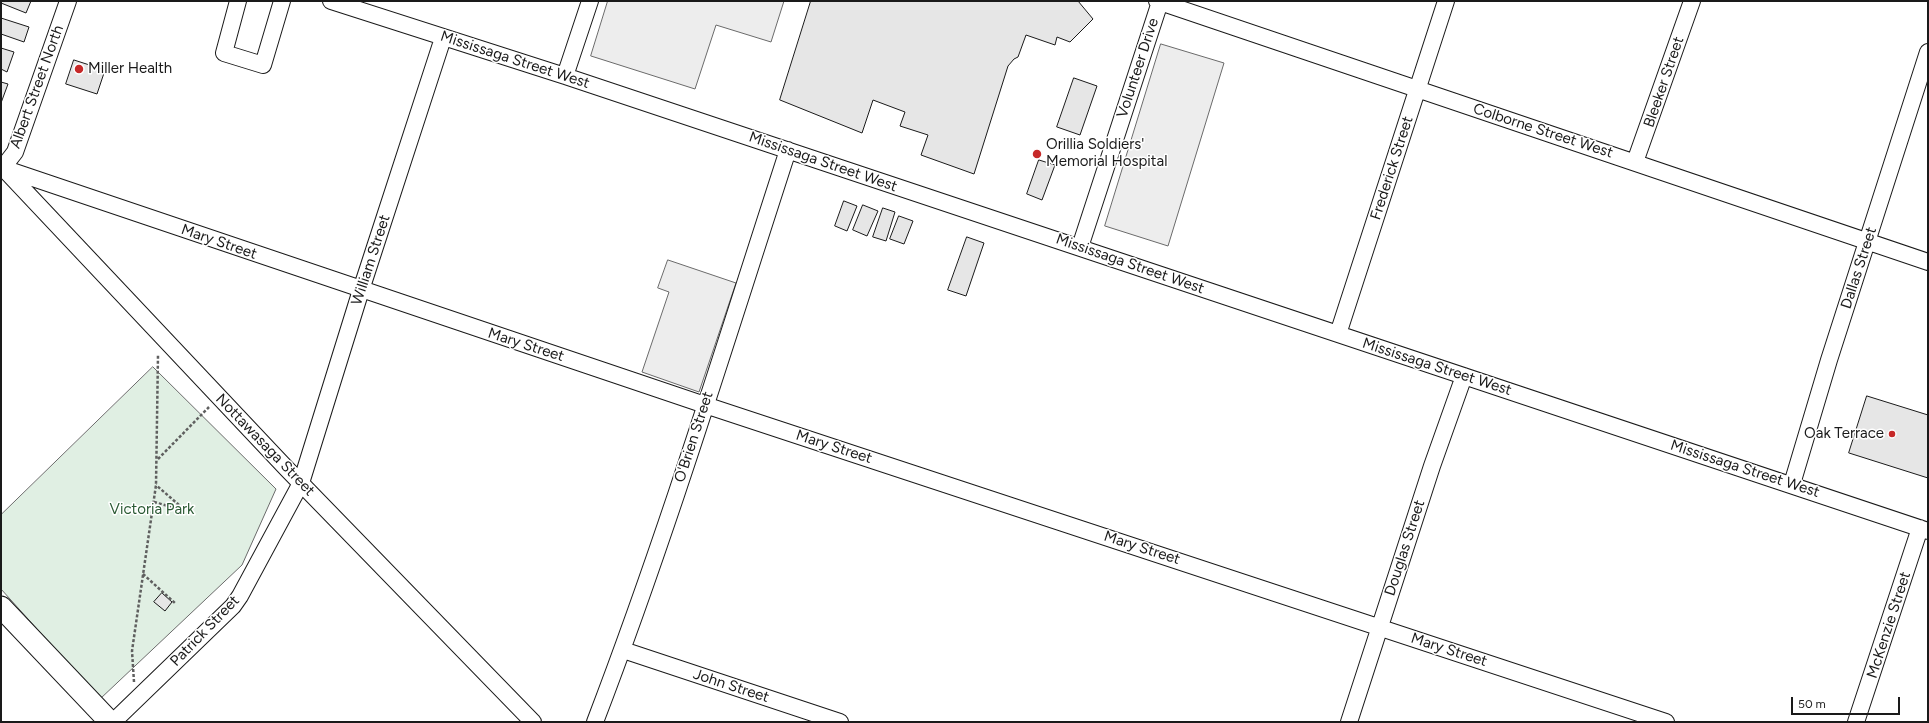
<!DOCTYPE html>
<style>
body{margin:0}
#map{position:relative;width:1929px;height:723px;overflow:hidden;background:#fff;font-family:Figtree,sans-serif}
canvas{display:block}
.frame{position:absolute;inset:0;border:2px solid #1a1a1a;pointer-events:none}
.scale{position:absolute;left:1791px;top:697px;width:109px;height:18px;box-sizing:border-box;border:2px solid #1a1a1a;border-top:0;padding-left:5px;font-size:12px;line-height:14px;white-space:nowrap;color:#1a1a1a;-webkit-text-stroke:3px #fff;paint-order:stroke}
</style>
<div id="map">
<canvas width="1929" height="723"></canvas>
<div class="frame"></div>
<div class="scale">50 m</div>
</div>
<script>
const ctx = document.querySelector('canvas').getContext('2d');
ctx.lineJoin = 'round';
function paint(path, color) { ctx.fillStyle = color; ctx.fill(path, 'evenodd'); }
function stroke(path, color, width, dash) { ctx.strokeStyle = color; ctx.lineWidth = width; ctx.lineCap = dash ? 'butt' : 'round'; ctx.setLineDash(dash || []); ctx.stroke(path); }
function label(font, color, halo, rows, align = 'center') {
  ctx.font = font + ' Figtree,sans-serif'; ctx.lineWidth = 3; ctx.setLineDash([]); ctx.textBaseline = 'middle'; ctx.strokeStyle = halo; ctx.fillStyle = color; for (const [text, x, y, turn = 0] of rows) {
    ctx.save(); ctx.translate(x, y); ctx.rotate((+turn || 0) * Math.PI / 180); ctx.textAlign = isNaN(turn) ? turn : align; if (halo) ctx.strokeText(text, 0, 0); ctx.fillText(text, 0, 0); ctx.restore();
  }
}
const green = new Path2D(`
 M153 367 276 489 242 565 100 699 1 589V515Z`);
const parking = new Path2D(`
 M608 1H784L771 42 716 25 695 89 591 56Z
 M1161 44 1224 63 1168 246 1105 226Z
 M668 260 736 283 699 392 642 372 669 292 658 288Z`);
const building = new Path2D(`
 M1 1H31L26 13 1 3Z
 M811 1H1078L1093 19 1070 42 1057 37 1055 45 1026 35 1018 57 1014 59 1008 66 974 174 921 155 928 135 900 126 905 112 873 100 862 133 780 100Z
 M1 18 29 27 24 42 1 34Z
 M1 48 14 52 7 72 1 69Z
 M74 60 105 70 97 94 66 84Z
 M1074 78 1097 86 1080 135 1057 127Z
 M1 82 8 84 1 103Z
 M1039 160 1055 165 1042 200 1027 194Z
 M844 201 857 206 847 231 835 226Z
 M863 205 878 211 867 236 853 230Z
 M883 208 895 212 886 241 873 237Z
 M899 216 913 221 904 244 890 239Z
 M967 237 984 243 966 296 948 290Z
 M1867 396 1928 415V478L1849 453Z
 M162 593 172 602 165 611 154 602Z`);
const path = new Path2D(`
 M158 459 209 407
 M154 502 179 509V505L156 485
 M143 574 176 604
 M134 682 132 651 156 485 158 355`);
const minor = new Path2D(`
 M238 1 224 53 263 65 282 1
 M331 1 565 76 1928 531
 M1157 1 1928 262
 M565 76 590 1
 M1635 162 1692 1
 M3 168 705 405 1666 722
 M1 170 15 152 68 1
 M6 171 287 469 533 722
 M1080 247 1160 2
 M1338 334 1446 1
 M1792 484 1829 360 1928 52
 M623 650 840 722
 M113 722 233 606 240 596 301 483 361 290 443 38
 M595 722C667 534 726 341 788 150
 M1349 722 1432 466 1464 376
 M1856 722 1920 528`);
const major = new Path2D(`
 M1 607 110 722`);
const markers = [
 [79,69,5,"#c62828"],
 [1037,154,5,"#c62828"],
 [1892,434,4,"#c62828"]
];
const streetNames = [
 ["Mississaga Street West",515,60,18],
 ["Volunteer Drive",1138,68,-72],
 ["Bleeker Street",1664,82,-71],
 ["Albert Street North",37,87,-70],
 ["Colborne Street West",1543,131,18],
 ["Mississaga Street West",823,162,19],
 ["Frederick Street",1392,168,-72],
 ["Mary Street",219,242,19],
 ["William Street",371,260,-72],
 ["Mississaga Street West",1130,264,19],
 ["Dallas Street",1859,268,-72],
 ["Mary Street",526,345,18],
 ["Mississaga Street West",1437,367,18],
 ["O'Brien Street",694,437,-72],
 ["Nottawasaga Street",265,445,46],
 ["Mary Street",834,447,18],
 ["Mississaga Street West",1745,469,18],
 ["Mary Street",1142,548,18],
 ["Douglas Street",1405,548,-72],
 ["McKenzie Street",1889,625,-72],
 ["Patrick Street",205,631,-46],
 ["Mary Street",1449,650,18],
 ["John Street",731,686,18]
];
const poiNames = [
 ["Miller Health",88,69],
 ["Orillia Soldiers'",1046,145],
 ["Memorial Hospital",1046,162],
 ["Oak Terrace",1884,434,"right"]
];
const parkNames = [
 ["Victoria Park",152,510]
];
paint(green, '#e0efe3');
stroke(green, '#6a6a6a', 1);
paint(parking, '#ededed');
stroke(parking, '#6a6a6a', 1);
paint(building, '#e6e6e6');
stroke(building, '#1a1a1a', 1);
stroke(minor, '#1a1a1a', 18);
stroke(major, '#1a1a1a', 23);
stroke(path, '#5f5f5f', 2.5, [3, 2]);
stroke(minor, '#fff', 16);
stroke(major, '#fff', 21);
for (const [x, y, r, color] of markers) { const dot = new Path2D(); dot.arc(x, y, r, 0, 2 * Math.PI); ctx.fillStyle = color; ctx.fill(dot); stroke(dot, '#fff', 1.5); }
label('15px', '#1a1a1a', '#fff', streetNames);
label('15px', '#1a1a1a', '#fff', poiNames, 'left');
label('15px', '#2b5a34', '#fff', parkNames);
</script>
